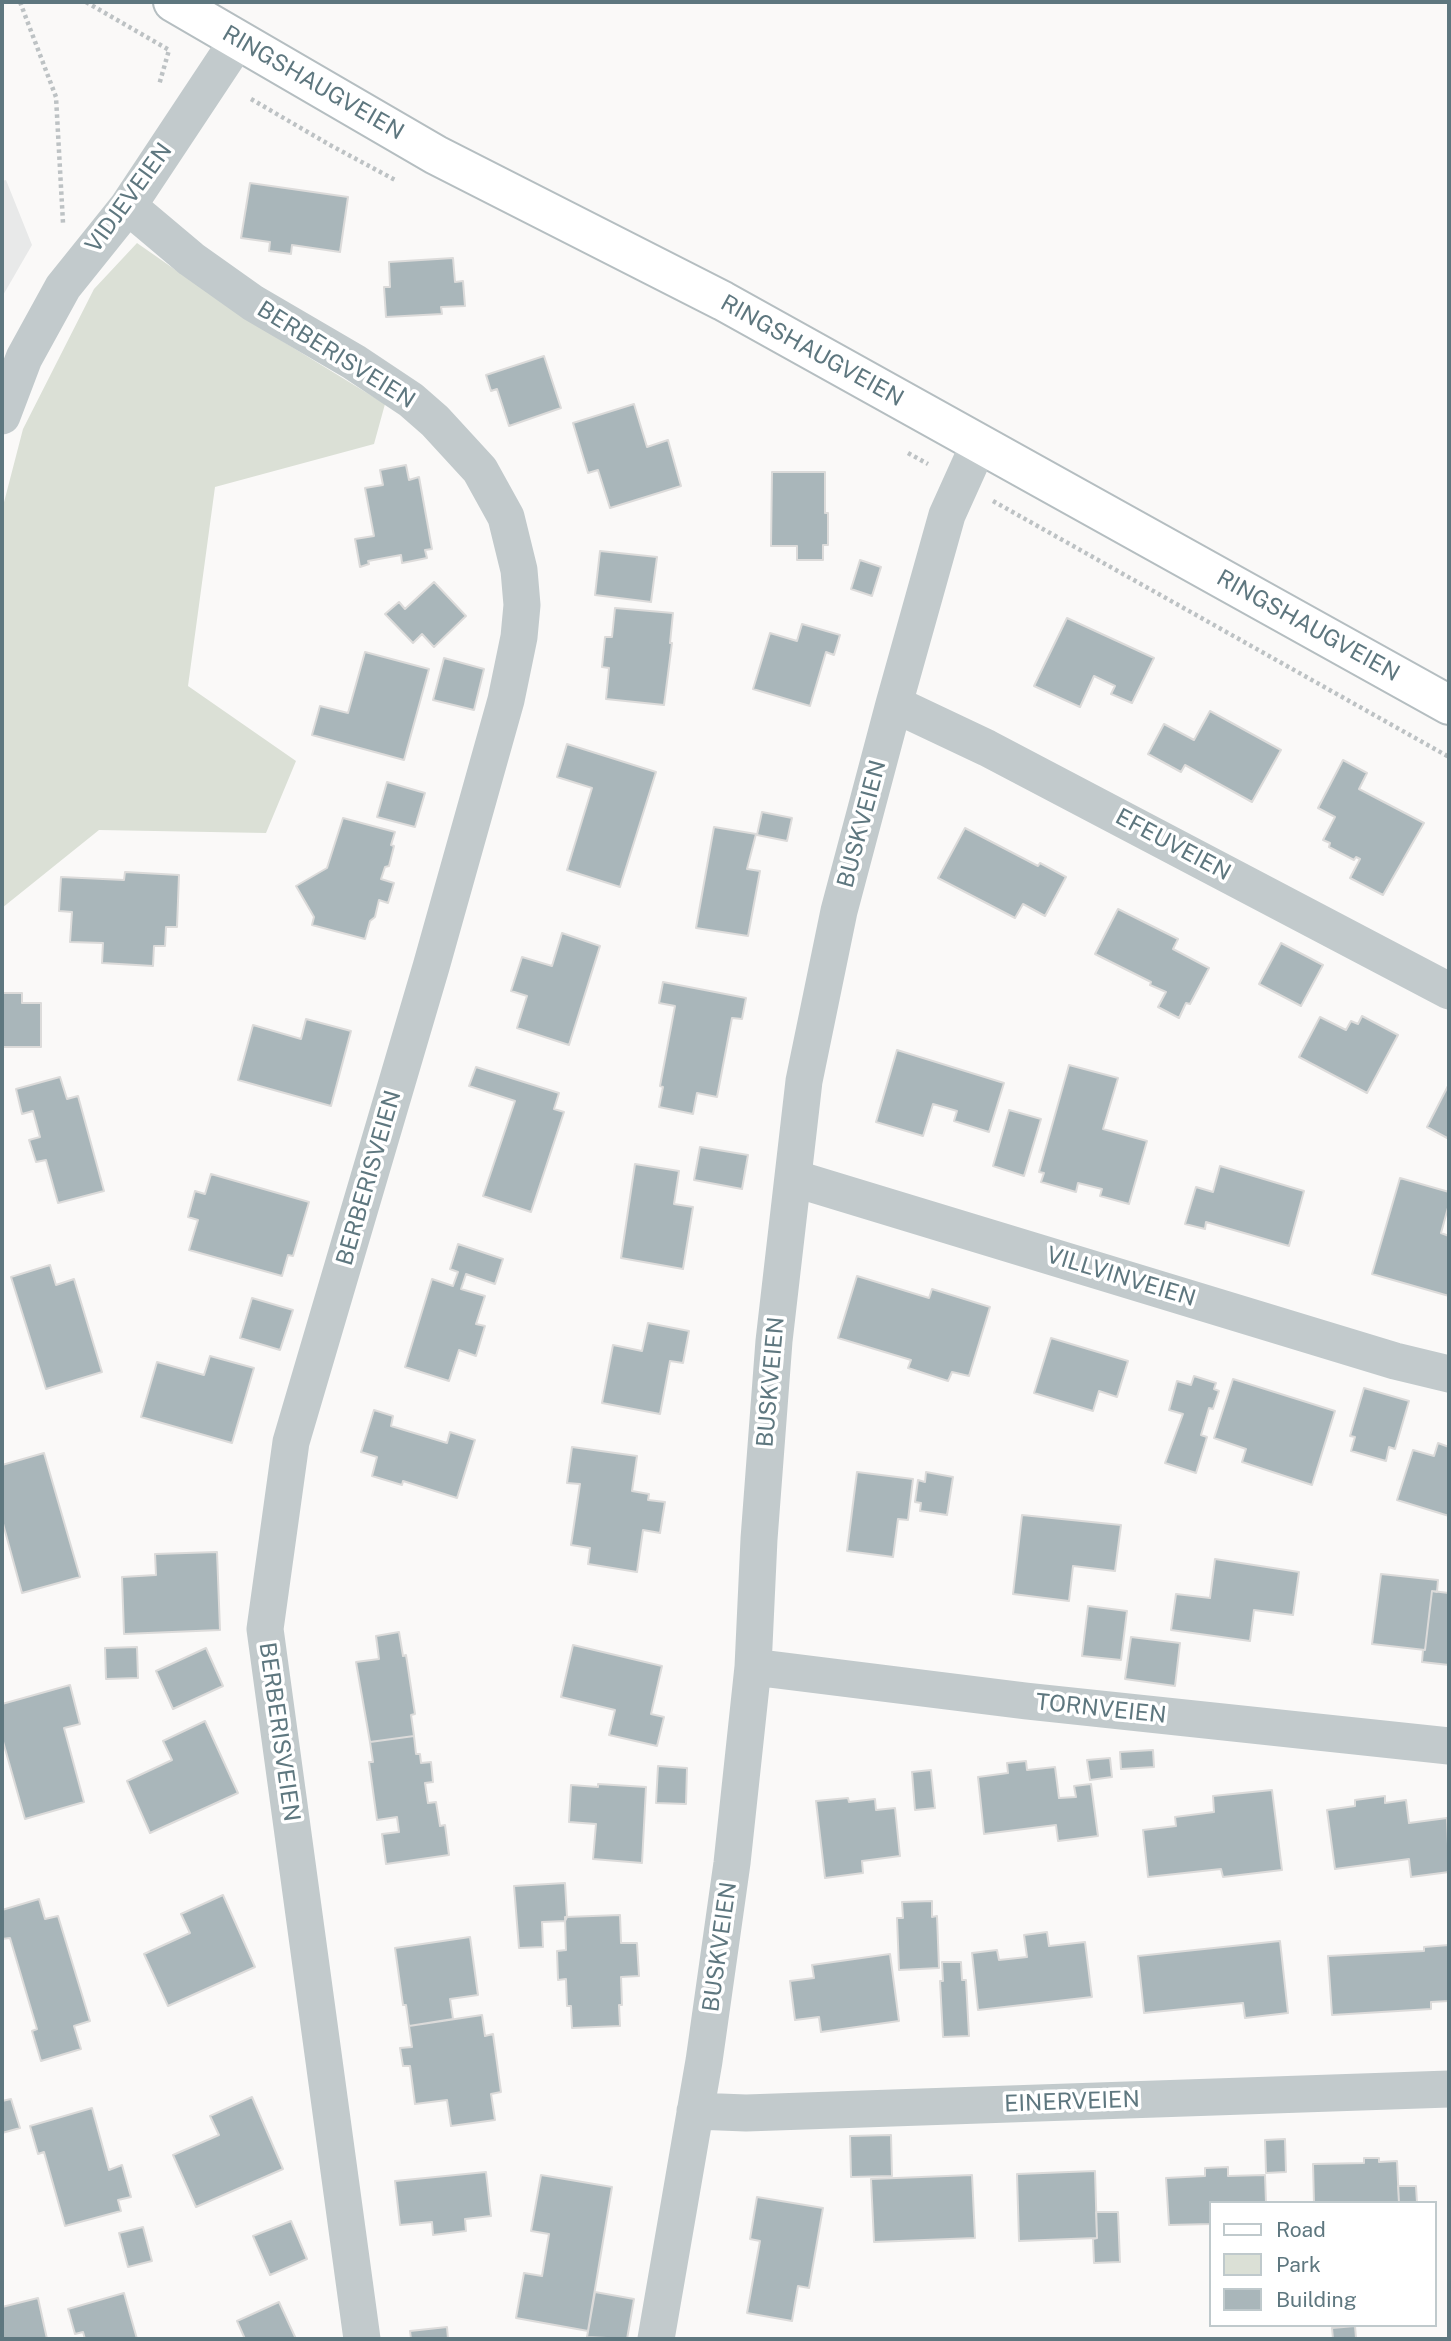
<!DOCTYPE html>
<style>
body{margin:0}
#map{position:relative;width:1451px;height:2341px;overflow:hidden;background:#faf9f8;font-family:"Public Sans",sans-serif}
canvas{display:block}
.frame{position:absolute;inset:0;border:4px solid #5e777f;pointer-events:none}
.legend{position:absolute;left:1209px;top:2201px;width:228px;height:126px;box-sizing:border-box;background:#fff;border:2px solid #bfc9cc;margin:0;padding:9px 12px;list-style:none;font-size:21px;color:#5e777f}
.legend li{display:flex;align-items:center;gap:14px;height:35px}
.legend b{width:35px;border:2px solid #bfc9cc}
</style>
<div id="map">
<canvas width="1451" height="2341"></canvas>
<div class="frame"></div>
<ul class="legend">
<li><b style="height:9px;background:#fff"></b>Road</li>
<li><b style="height:19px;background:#dbe0d6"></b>Park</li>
<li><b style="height:19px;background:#a9b6ba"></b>Building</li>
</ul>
</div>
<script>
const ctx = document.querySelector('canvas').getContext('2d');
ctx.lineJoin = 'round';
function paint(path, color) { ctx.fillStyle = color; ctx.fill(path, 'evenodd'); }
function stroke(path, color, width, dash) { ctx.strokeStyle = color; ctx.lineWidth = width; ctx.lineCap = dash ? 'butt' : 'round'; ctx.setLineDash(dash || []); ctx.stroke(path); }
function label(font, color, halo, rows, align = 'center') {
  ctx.font = font + ' "Public Sans",sans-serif'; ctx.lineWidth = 7; ctx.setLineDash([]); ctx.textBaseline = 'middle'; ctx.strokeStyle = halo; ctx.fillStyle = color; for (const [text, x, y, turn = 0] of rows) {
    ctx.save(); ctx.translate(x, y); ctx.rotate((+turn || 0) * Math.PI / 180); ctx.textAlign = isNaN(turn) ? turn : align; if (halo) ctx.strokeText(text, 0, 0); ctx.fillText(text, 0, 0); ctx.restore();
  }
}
const built = new Path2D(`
 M6 180 32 245 2 297V181Z`);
const green = new Path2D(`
 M137 243 243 317 385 404 374 444 215 487 188 686 296 761 266 833 99 830 2 908V510L23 429 94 289Z`);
const building = new Path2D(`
 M250 183 348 197 340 252 292 245 291 254 269 251 270 242 241 238Z
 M453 258 455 282 463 281 465 306 441 307 442 314 386 317 384 287H390L389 262Z
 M544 356 561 408 509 426 497 389 491 391 486 375Z
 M634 404 647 447 668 440 681 486 610 508 598 470 588 473 573 423Z
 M406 465 409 480 419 477 432 549 425 550 427 558 402 563 401 555 368 561 369 564 360 567 355 539 374 536 365 488 383 485 380 470Z
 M772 472H825V513H828V545H823V560H797V546H771Z
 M600 551 657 557 651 602 595 595Z
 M860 560 881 567 872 596 851 589Z
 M434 582 466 616 434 647 422 634 413 643 385 614 399 602 405 609Z
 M615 608 673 613 670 643H672L664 705 606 699 609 668 602 667 605 637H612Z
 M1067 618 1154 658 1132 703 1111 694 1115 686 1094 676 1080 707 1034 686Z
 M802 624 840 635 834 655 826 652 810 706 753 689 770 633 797 641Z
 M365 652 429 669 404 760 312 735 320 706 348 713Z
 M444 658 484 669 474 710 433 700Z
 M1210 711 1281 750 1252 802 1185 765 1181 772 1148 754 1164 724 1194 740Z
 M567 744 656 772 620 887 567 870 592 788 557 777Z
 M1343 760 1367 773 1359 789 1424 823 1383 895 1350 878 1360 859 1356 857 1354 860 1329 847 1330 843 1323 840 1335 817 1318 808Z
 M387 782 425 793 415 827 377 817Z
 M762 812 792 818 787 841 757 835Z
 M343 818 395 832 391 845 394 846 389 866 385 867 381 879 394 883 388 903 379 900 375 917 370 921 365 939 312 925 314 917 296 886 327 868Z
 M714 827 756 834 747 869 760 871 748 936 696 928Z
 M965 828 1038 866 1040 863 1066 877 1045 916 1023 904 1015 918 938 878Z
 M125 872 179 875 177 927H166L165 946H154L153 966 102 963 103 943 70 942 72 912 59 911 61 877 124 880Z
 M1118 909 1178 939 1173 949 1209 968 1190 1004 1186 1003 1179 1018 1158 1007 1166 992 1150 985 1151 982 1095 954Z
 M562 933 600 946 569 1045 517 1028 527 996 511 991 522 957 552 966Z
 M1281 943 1323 965 1301 1006 1259 984Z
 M663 982 746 998 742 1019 732 1018 717 1097 697 1093 693 1114 659 1107 663 1087 660 1086 675 1006 659 1003Z
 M2 993H22V1003H41V1047H2Z
 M1362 1016 1398 1035 1367 1093 1299 1057 1320 1017 1346 1030 1351 1021 1358 1024Z
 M306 1019 351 1031 331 1106 238 1080 253 1025 301 1039Z
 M897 1050 1004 1083 989 1132 954 1121 957 1111 933 1104 923 1136 876 1122Z
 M1069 1065 1118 1078 1103 1129 1147 1141 1129 1204 1100 1196 1102 1189 1078 1183 1076 1192 1041 1182 1044 1173 1039 1172Z
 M476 1067 559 1093 554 1109 564 1112 531 1212 483 1196 515 1101 469 1086Z
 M60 1077 67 1099 78 1096 104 1191 58 1203 46 1160 36 1162 29 1140 40 1137 33 1111 22 1114 16 1089Z
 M1449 1084V1139L1427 1127Z
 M1009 1110 1041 1119 1024 1176 993 1166Z
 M700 1147 748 1155 742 1189 694 1180Z
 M635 1164 679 1171 674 1204 693 1207 683 1269 621 1258Z
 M1220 1166 1304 1191 1289 1246 1206 1222 1205 1229 1185 1224 1196 1187 1213 1192Z
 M211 1174 309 1202 293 1256 288 1255 282 1276 189 1250 198 1220 188 1217 195 1191 205 1194Z
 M1400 1178 1449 1192V1204L1441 1233 1449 1236V1296L1372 1274Z
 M458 1244 503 1259 495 1284 466 1274 461 1289 485 1296 476 1324 485 1326 476 1356 459 1350 449 1381 405 1367 432 1279 453 1286 458 1272 450 1269Z
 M50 1265 56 1285 74 1279 102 1372 46 1389 11 1277Z
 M857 1276 929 1298 932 1289 990 1307 969 1376 952 1372 948 1381 908 1368 911 1360 838 1338Z
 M252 1298 293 1310 280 1350 240 1338Z
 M648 1323 689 1331 683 1363 670 1361 660 1414 602 1403 613 1345 642 1351Z
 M1051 1338 1128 1361 1117 1397 1099 1391 1093 1411 1034 1393Z
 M210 1356 254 1368 232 1443 141 1417 157 1362 204 1375Z
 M1194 1376 1216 1383 1214 1389 1219 1391 1213 1409 1209 1408 1201 1435 1207 1437 1196 1473 1165 1463 1183 1414 1169 1410 1177 1381 1191 1385Z
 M1233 1379 1335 1411 1312 1485 1242 1462 1246 1449 1214 1438Z
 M1364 1388 1409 1401 1395 1449 1389 1447 1386 1461 1351 1451 1355 1437 1350 1436Z
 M374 1410 393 1416 391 1426 447 1443 450 1432 475 1440 457 1498 403 1481 402 1485 372 1476 377 1457 361 1452Z
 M1438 1443 1449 1447V1516L1397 1500 1413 1450 1434 1456Z
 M572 1447 637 1456 632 1491 649 1494 648 1500 665 1502 660 1533 643 1530 637 1572 588 1564 590 1548 571 1545 580 1484 567 1483Z
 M44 1453 80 1577 22 1593 2 1520V1465Z
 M857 1472 913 1479 908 1520 898 1519 893 1557 847 1551Z
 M926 1472 953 1477 947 1515 920 1511 921 1503 915 1502 918 1480 925 1482Z
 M1022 1515 1121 1525 1115 1571 1073 1566 1069 1601 1013 1594Z
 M217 1552 220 1630 124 1634 122 1577 156 1575 155 1554Z
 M1215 1559 1299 1572 1293 1615 1254 1610 1250 1641 1171 1630 1176 1594 1210 1598Z
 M1381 1574 1438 1580 1437 1592 1432 1591 1425 1650 1372 1644Z
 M1432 1591 1449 1593V1665L1422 1662 1423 1650H1425Z
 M1088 1606 1127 1611 1121 1660 1082 1656Z
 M399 1632 403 1656 406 1655 415 1714 411 1715 414 1736 370 1742 356 1662 379 1659 376 1636Z
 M1131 1637 1180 1643 1175 1686 1125 1679Z
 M573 1645 662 1666 651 1714 664 1717 657 1746 609 1735 615 1710 561 1697Z
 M137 1647 138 1678 106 1679 105 1648Z
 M206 1648 223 1686 173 1709 156 1671Z
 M70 1685 80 1724 64 1728 84 1802 25 1819 2 1738V1704Z
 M205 1721 238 1793 150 1833 127 1781 172 1760 163 1741Z
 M414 1736 416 1754H420L421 1763 431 1762 433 1782 425 1783 428 1803 436 1802 440 1826 445 1825 449 1855 386 1864 382 1834 399 1832 397 1817 377 1820 369 1762H373L370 1742Z
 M1153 1750 1154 1767 1121 1769 1120 1752Z
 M1110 1758 1112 1777 1090 1780 1087 1760Z
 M1026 1761 1027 1770 1055 1767 1059 1798 1076 1797 1074 1786 1091 1784 1098 1836 1058 1841 1056 1825 984 1834 978 1777 1008 1773 1007 1763Z
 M658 1766 687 1768 686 1804 656 1803Z
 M931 1770 935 1808 915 1810 912 1772Z
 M598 1784 646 1787 642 1863 593 1859 596 1824 569 1822 571 1785 598 1787Z
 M1272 1790 1282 1870 1223 1877 1221 1869 1148 1877 1143 1830 1176 1826 1175 1817 1214 1812 1213 1796Z
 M1385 1796V1803L1406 1800 1409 1823 1447 1818 1449 1872 1411 1877 1409 1859 1335 1869 1327 1810 1355 1806V1800Z
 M848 1798 849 1802 875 1799 876 1810 895 1808 900 1856 862 1861 863 1873 825 1878 816 1801Z
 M565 1883 567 1917 565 1921 542 1922 543 1947 519 1948 514 1886Z
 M223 1895 255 1967 168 2006 144 1954 190 1933 181 1914Z
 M39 1899 45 1919 58 1916 90 2021 74 2026 81 2049 41 2061 32 2031 37 2029 10 1938 2 1939V1910Z
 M932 1901V1917L937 1916 939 1968 899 1970 897 1918H903L902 1902Z
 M620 1915 621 1943H637L639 1976 621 1977 622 2005H619L620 2026 572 2028 571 2006H567L566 1979 558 1980 557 1951 566 1950 565 1917Z
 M1047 1932 1049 1946 1085 1942 1092 1997 978 2010 972 1953 997 1950 999 1960 1027 1957 1024 1935Z
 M470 1937 478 1995 450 1999 453 2019 409 2026 406 2005H403L395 1948Z
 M1280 1941 1288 2013 1245 2018 1243 2003 1144 2013 1138 1956Z
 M1449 1945V2001L1431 2002V2009L1332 2015 1328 1956 1424 1951V1947Z
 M890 1954 899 2021 821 2032 819 2017 795 2020 790 1981 814 1978 812 1965Z
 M942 1962H961L962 1980H966L969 2036 943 2037 940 1981H943Z
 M482 2015 485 2036 493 2034 501 2092 491 2094 495 2120 451 2126 447 2100 415 2104 410 2066H403L400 2048 412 2047 409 2026Z
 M252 2097 283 2169 196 2207 173 2155 219 2135 210 2116Z
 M11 2099 20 2128 2 2133V2101Z
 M92 2108 109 2170 122 2165 131 2197 118 2200 121 2211 65 2226 44 2152 38 2154 30 2126Z
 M891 2135 892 2176 851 2177 850 2136Z
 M1285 2139 1286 2172 1266 2173 1265 2140Z
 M1364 2158H1379V2162L1397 2161 1399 2203H1314L1313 2164 1364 2163Z
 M1228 2167V2176L1265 2175 1266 2203H1211V2224L1169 2225 1166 2178 1205 2176V2168Z
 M1095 2171 1097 2238 1019 2241 1017 2174Z
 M486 2172 491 2216 465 2219 466 2231 433 2235 432 2222 400 2225 395 2181Z
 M541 2175 612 2187 588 2331 516 2318 524 2273 542 2276 549 2234 531 2231Z
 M972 2175 975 2238 874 2242 871 2179Z
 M1398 2186H1416L1417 2203H1399Z
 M757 2197 823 2208 809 2288 798 2286 792 2321 747 2313 760 2241 750 2239Z
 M1096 2212H1118L1120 2262 1094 2263 1093 2239 1097 2238Z
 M291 2221 307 2259 270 2275 253 2236Z
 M143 2227 152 2261 128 2267 119 2233Z
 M595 2292 634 2299 627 2339 587 2337Z
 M124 2293 137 2339H85L83 2332 75 2334 68 2309Z
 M38 2298 47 2339H2V2307Z
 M279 2302 296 2339H245L237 2321Z
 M1355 2326 1356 2338 1359 2339H1326H1333L1332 2328Z
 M447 2327 448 2339H411L410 2331Z`);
const path = new Path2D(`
 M20 2 56 97 63 223
 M86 2 169 50 159 85
 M251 99 330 145 397 181
 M908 453 928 464
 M993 501 1449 757`);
const minor = new Path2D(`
 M128 206 191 259 253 303 354 362 411 400 435 421 480 470 506 517 519 570 522 605 519 637 506 700 431 967 291 1442 265 1629 362 2339
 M2 416 24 358 63 287 128 206 238 40
 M894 704 987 748 1449 991
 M793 1178 1395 1361 1449 1374
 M753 1667 1026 1701 1449 1746
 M695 2111 746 2113 1449 2089
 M656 2339 704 2061 732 1863 753 1667 759 1539 774 1341 804 1081 839 911 894 704 947 515 979 444`);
const secondary = new Path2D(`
 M173 2 436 155 723 301 1449 705`);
const streetNames = [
 ["RINGSHAUGVEIEN",313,83,30],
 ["VIDJEVEIEN",129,198,-54],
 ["RINGSHAUGVEIEN",812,351,29],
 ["BERBERISVEIEN",336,355,32],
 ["RINGSHAUGVEIEN",1308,626,29],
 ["BUSKVEIEN",862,824,-75],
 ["EFEUVEIEN",1173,845,28],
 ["BERBERISVEIEN",369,1178,-74],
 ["VILLVINVEIEN",1121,1277,17],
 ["BUSKVEIEN",771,1382,-85],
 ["TORNVEIEN",1101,1709,6],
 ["BERBERISVEIEN",279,1732,82],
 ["BUSKVEIEN",720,1947,-82],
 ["EINERVEIEN",1072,2102,-2]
];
paint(built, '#e8e9e9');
paint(green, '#dbe0d6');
paint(building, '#a9b6ba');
stroke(building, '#dcdbda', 2);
stroke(secondary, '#b5bec1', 42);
stroke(path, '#bdc2c4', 4.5, [3.5, 3.5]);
stroke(minor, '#c2cacc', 37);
stroke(secondary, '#fff', 38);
label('23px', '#5e777f', '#fff', streetNames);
</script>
